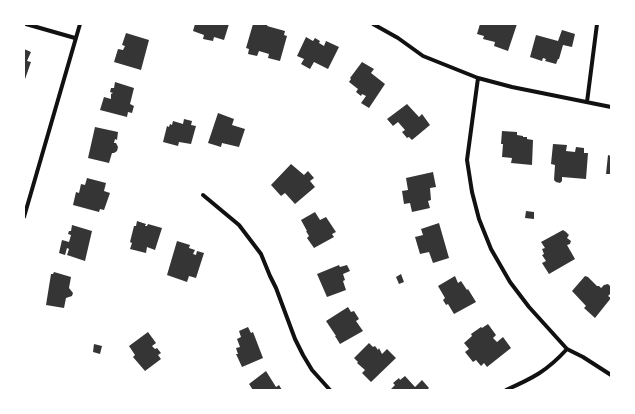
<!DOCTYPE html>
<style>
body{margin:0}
#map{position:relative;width:635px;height:414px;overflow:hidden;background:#fff;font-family:"Fira Sans Condensed",sans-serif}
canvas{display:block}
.frame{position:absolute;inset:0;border:25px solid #fff;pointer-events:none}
</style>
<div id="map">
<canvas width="635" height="414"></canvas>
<div class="frame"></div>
</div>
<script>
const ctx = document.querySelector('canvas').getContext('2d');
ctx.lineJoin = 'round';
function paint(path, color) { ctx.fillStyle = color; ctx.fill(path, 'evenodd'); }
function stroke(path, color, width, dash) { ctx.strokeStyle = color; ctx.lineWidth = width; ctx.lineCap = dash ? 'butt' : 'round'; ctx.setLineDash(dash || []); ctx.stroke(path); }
const building = new Path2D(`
 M195 24H229L224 40 214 37 213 41 203 39 204 35 193 31Z
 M253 24H268L267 26 285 31 284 35 287 36 280 61 268 58 269 54 259 51 257 56 248 54 249 49 246 48Z
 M480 24H517L508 51 494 46 495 42 483 39 484 36 477 34Z
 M562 30 575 34 572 47 563 45 559 59H558L556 64 545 61 546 59 543 58 542 61 530 57 536 35 558 41Z
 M126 33 149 40 141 70 114 62 118 49 123 50 125 46 122 45Z
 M306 37 313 41 315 38 320 41 319 43 324 46 326 41 339 47 328 69 314 62 310 69 301 64 304 59 297 56Z
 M24 49 31 52 27 61 31 62 24 82Z
 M362 62 374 69 371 73 385 84 369 108 361 103 366 96 362 94 361 96 356 92 358 89 349 82 351 79 350 78Z
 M115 82 134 88 130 104 134 106 132 113 128 112 127 117 100 110 104 97 111 99V94L113 93 110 92 111 88H114Z
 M407 104 419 117 422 114 430 125 412 140 409 137 407 138 402 132 405 130 398 122 393 126 387 119Z
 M218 113 234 119 232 125 245 129 239 147 222 143 221 147 208 143Z
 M184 119 192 121 191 125 196 126 191 144 179 142 178 146 163 142 167 126 169 127 170 124 172 125 173 121 183 124Z
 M95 127 118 132 117 140 115 139 114 143H116L118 147 117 151 114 153H112L109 163 88 158Z
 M502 131 517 132V135L523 136V137H527V139L533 140 532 165 511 163 512 158 502 157 503 144H501Z
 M553 144 567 145 566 151 575 152 576 147 584 148V153H588L586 179 562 177V181L560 183 556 182 554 180 555 165 551 164Z
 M608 155 611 156V174H606Z
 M291 164 304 175 308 171 314 178 310 181 315 187 295 204 285 193 281 196 271 185Z
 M433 172 436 187 430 188 431 200 428 201 430 208 412 212 410 203 404 204 402 191 408 190 406 178Z
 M87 178 106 183 104 191 110 193 104 210 100 209 99 212 73 205 76 192 79 193 81 184 85 185Z
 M526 211 534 212V219L525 218Z
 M315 212 320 220 326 217 336 232 332 234 334 237 314 248 307 238 309 236 306 231H307L301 220Z
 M137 221 146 224 145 226H147L148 224 162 228 155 250 147 247 146 253 130 249 132 243 130 242 134 226H136Z
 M439 223 449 258 433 263 429 252 420 254 415 237 423 235 421 229Z
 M72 225 92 231 85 261 67 255 69 249 67 248 65 255 59 253 62 240 69 242 71 235 68 234 69 231H71Z
 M563 230 566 232 569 235 567 238 571 241 570 244 567 245 575 259 549 274 542 263 546 261 542 255 544 254 542 249 545 248 541 242Z
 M177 241 190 245 189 248 195 250 193 254 196 255 197 251 204 253 196 278 189 276 187 282 167 275Z
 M339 265 340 267 347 265 350 271 343 274 345 280 343 281 346 290 327 297 317 274Z
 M54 272 71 277 69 288 73 293 72 296 66 298 64 308 46 305 51 274H53Z
 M401 274 404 282 399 284 396 277Z
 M455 276 458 283 461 281 467 290 468 289 476 302 454 314 448 304 446 305 443 300 445 298 438 286Z
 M585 276 588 277 597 286H599L601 288 604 285 608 284 611 287V293L608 296 611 298 595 318 584 308 586 306 572 291Z
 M348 307 351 312 354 311 359 319 356 321 363 331 340 344 335 336H336L326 321Z
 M488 324 496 335 493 338 497 342 503 337 511 348 487 367 484 363 481 366 476 360 473 362 465 352 469 349 464 343 472 336 471 334 481 327 482 328Z
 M248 327 251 333 253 332 263 358 242 367 236 354H238L236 348 240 347 237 339 241 337 239 331Z
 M148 332 156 343 152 346 155 349 157 348 161 353 158 355 161 359 145 371 133 357 135 355 129 346Z
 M369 343 373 347 375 346 378 350 379 348 382 354 387 349 396 358 371 382 362 373 365 370 357 363 358 362 354 358Z
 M94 344 102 346 100 354 93 352Z
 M266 371 276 387 279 385 282 390H253L249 384Z
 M405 376 415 387 422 380 429 388 427 390H390L395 385 393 383 399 378 400 380Z`);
const minor = new Path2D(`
 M26 24 75 38
 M373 24 398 38 423 56 478 78 512 87 611 107
 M478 78 467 160 472 192 479 219 491 249 510 282 529 307 567 349 583 357 611 375
 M587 102 597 24
 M203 195 239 225 261 254 270 276 276 288 295 339 303 355 312 370 330 390
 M24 217 80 24
 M506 390C533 378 547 371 567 349`);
paint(building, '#353535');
stroke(minor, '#111', 4);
</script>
